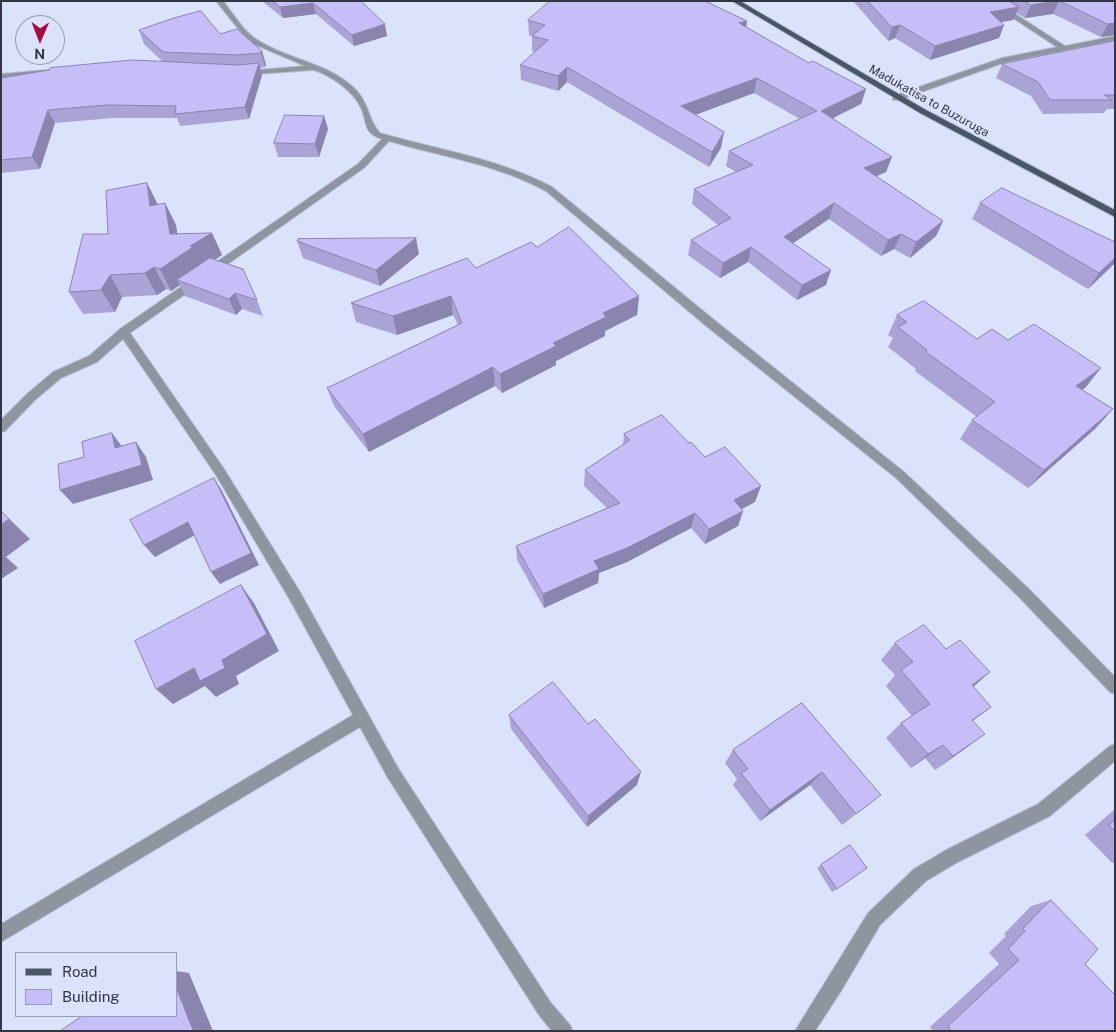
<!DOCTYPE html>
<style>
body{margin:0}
#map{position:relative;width:1116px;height:1032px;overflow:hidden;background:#dae2fc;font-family:"Public Sans",sans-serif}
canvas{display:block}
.frame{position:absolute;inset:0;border:2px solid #333540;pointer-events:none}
.legend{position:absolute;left:15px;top:952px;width:162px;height:65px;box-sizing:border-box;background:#dae2fc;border:1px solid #979db1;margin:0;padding:6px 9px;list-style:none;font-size:15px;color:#333540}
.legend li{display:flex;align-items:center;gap:10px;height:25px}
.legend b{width:25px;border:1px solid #979db1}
.north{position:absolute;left:15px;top:15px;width:50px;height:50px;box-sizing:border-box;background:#dae2fc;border:1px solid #979db1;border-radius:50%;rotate:181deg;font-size:14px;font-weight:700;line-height:20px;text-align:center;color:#333540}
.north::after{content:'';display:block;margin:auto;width:18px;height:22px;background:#a60e41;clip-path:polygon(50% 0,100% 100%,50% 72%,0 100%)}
</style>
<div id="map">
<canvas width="1116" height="1032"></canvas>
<div class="frame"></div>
<ul class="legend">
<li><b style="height:6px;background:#495666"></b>Road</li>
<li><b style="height:14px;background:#c7bdf9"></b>Building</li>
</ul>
<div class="north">N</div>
</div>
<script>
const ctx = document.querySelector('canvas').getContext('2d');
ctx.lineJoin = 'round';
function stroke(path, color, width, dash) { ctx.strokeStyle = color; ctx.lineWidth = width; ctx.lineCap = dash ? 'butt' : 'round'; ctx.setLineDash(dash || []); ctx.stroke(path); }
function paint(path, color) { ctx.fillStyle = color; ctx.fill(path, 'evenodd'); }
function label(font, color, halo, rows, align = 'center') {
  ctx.font = font + ' "Public Sans",sans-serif'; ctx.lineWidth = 4.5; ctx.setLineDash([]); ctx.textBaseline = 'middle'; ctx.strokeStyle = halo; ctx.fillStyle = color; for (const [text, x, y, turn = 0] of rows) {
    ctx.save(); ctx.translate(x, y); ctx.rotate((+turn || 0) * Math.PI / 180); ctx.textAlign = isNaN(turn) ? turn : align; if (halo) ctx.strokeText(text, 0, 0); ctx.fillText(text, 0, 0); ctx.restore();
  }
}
const minor = new Path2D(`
 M216 1H223C233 13 243 31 256 39 287 60 329 62 356 90 369 103 369 122 380 133 438 150 498 158 552 187L713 319 904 472 1028 588 1115 677V694L1110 692 1018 596 896 478 705 325 546 191C496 164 443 157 389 141L364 168 130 333 224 469 300 592 398 768 551 1003 570 1025 573 1031H552L539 1015 388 778 360 727 1 942V924L353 715 290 600 216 475 123 339 97 362 61 378 35 400 5 431 1 432V420L27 394 53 372 89 356 120 329 358 164 382 139C362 133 368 121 360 106 352 90 331 76 314 70L242 75 241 73 245 71 305 66 249 42Z
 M987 1H995L1065 46 1115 36V40L1006 62 899 100H893V96L1002 58 1057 47Z
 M46 70H49V74L1 78V74Z
 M1115 744V761L1050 816 958 862 926 881 880 925 841 991 815 1031H795L868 913 914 869 946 850 1038 804 1110 746Z`);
const major = new Path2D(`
 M732 1H740L926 110 1115 210V217L920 113Z`);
const wall = new Path2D(`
 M262 1H361L387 36 354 46 316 14 283 18Z
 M853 1H1115V35L1101 37 1053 14 1025 18 1016 13 1013 20 1001 22 1004 25 999 38 930 60 895 38 888 41Z
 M528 20 747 21 746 27 809 63 866 89 861 104 833 118 886 172 876 176 943 221 936 236 910 258 894 249 881 256 829 219 793 243 826 285 797 300 748 262 720 278 688 255 691 240 718 225 692 204 694 189 736 172 726 166 729 151 800 119 754 93 695 115 721 148 709 167 567 82 558 91 521 80 520 65 535 52 532 51V36L529 35Z
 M139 30 220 34 262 51 266 65 265 67 260 68 262 75 249 119 180 126 177 118H113L55 123 40 169 1 173V78L163 62 144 44Z
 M1115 39V109H1107L1104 113 1043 114 1031 96 996 78 1002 64 1114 41Z
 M324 116 328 129 319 157H278L274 143Z
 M147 183 158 205 165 203 176 225 177 234 212 233 222 255 215 260 257 300 263 316 242 309 236 315 185 296 180 285 171 291 166 289 157 295 122 297 115 312 83 314 69 292 108 234Z
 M980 203 1115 263 1088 289 972 219Z
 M297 241 419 254 380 286 303 258Z
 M537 247 639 296 637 315 605 331V336L556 361V365L502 393 495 386 369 452 334 406 327 388 458 325 453 315 397 335 356 322 351 303 476 268Z
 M897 315 977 339 1008 340 1086 387 1082 390 1096 428 1028 488 960 439 972 420 977 417 915 371 916 369 888 347 893 338 888 335Z
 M624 434 689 443 755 502 741 509 743 511 738 526 705 544 691 528 627 562 599 573 598 583 544 608 517 560 516 546 607 508 584 486 585 470 623 445Z
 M895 643 973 687 991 707 973 721 966 748 935 770 925 758 911 768 886 738 901 723 912 716 886 686 895 675 881 660Z
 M802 703 881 795 842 825 810 785 760 821 733 785 737 779 725 763 733 750Z
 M509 715 637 785 587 827 511 729Z
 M1115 809V862L1112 863 1085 835Z
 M850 845 837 889 832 892 817 868Z
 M1051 900 1085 964 1115 1031H933L930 1027 999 964 989 953 1006 936 1004 934 1031 906Z`);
const shadedWall = new Path2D(`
 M1056 1H1059L1053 14 1025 18 1031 5Z
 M313 3 316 14 283 18 280 7Z
 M1019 7 1013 20 985 25 990 12Z
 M747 21 745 36 739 23Z
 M1115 23V35L1101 37 1108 24Z
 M385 24 387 36 354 46 352 35Z
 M900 25 895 38 888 41 892 27Z
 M1004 25 999 38 930 60 935 46Z
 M262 51 266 65 265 67 261 53Z
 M259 63 262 75 249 119 245 107Z
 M567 67V82L558 91V76Z
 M757 78 754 93 679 121 681 106Z
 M866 89 861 104 817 126 821 111Z
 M48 110 55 123 40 169 32 157Z
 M324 116 328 129 319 157 315 144Z
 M724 132 721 148 709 167 712 152Z
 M892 157 886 172 858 184 864 168Z
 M147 183 158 205 150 206Z
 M165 203 176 225 180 255 190 246 212 233 222 255 202 267 177 280 180 285 171 291 160 269 170 234Z
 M834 203 829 219 780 252 784 237Z
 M943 221 936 236 910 258 916 242Z
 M901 234 894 249 881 256 888 240Z
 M416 238 419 254 380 286 376 270Z
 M751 247 748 262 720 278 723 263Z
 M1115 258V263L1088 289 1099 273Z
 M154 267 166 289 157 295 145 273Z
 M831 270 826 285 797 300 802 285Z
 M110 275 122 297 115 312 101 290Z
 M235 293 242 309 236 315 229 299Z
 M451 296 453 315 397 335 393 316Z
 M639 296 637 315 605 331V336L556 361V365L502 393 500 374 603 313Z
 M493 367 495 386 369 452 363 434Z
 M1101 368 1086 387 1061 405 1076 386Z
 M1113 409 1096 428 1028 488 1044 470Z
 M112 433 123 448H115Z
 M136 442 146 457 153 480 73 504 60 490Z
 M214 478 222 491 259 565 220 584 211 572Z
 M761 486 755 502 729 516 734 500Z
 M1 511 30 539 6 557 18 568 1 579Z
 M743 511 738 526 705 544 709 529Z
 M695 513 691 528 627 562 599 573 598 583 544 608 543 594 594 561Z
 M188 522 197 534 155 557 144 545Z
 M241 585 254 603 279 651 236 676 239 684 216 697 205 686 173 704 156 689 194 668 222 660Z
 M990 672 972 688V685Z
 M985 734 966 748 935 770 953 756Z
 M943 745 925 758 911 768 928 754Z
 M641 772 637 785 587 827 588 816Z
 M822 772 810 785 760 821 770 810Z
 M176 971 189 973 213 1031H192L176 987Z`);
const building = new Path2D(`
 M273 1H361L385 24 352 35 313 3 280 7Z
 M550 1H705L747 21 739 23 809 63 813 61 866 89 821 111 892 157 864 168 943 221 916 242 901 234 888 240 834 203 784 237 831 270 802 285 751 247 723 263 691 240 731 218 694 189 753 165 729 151 817 111 757 78 681 106 724 132 712 152 567 67 558 76 520 65 548 40 532 36 545 25 528 20Z
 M868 1H1009L1019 7 990 12 1004 25 935 46 900 25 892 27Z
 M1025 1H1056L1031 5Z
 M1060 1H1115V23L1108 24Z
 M201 11 220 34 237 29 262 51 261 53 237 55 163 52 139 30 174 18Z
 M1115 41V95H1104L1112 100H1050L1038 82 1002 64Z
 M133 60 238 65 259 63 245 107 175 114 176 106 107 105 48 110 32 157 1 160V78L49 70 50 68Z
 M285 115 324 116 315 144 274 143Z
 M147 183 150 206 165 203 170 234 212 233 190 246 193 247 160 269 154 267 145 273 110 275 101 290 69 292 83 234H108L106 191Z
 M1002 188 1115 242V258L1099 273 980 203Z
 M569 227 639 296 603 313 606 317 553 343 556 346 500 374 493 367 363 434 327 388 462 323 451 296 393 316 351 303 467 258 476 268 531 242 537 247Z
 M416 238 376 270 297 241 298 239Z
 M210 258 243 269 257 300 235 293 229 299 177 280Z
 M924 301 977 339 992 329 1008 340 1034 324 1101 368 1076 386 1113 409 1044 470 972 420 995 402 926 352 927 350 898 327 907 322 897 315Z
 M662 415 689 443 691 442 705 457 725 447 761 486 734 500 743 511 709 529 695 513 629 547 594 561 599 569 543 594 516 546 620 503 585 470 630 440 624 434Z
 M112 433 115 448 136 442 142 465 60 490 58 464 84 457 82 442Z
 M214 478 251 553 211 572 188 522 144 545 130 520Z
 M1 511 9 519 1 525Z
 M241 585 267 634 222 660 225 668 200 681 194 668 156 689 135 641Z
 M924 625 946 649 960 640 990 672 972 685 991 707 972 720 985 734 953 756 943 745 928 754 901 723 930 704 901 670 913 662 895 643Z
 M553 682 588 724 595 719 641 772 588 816 509 715Z
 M802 703 881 795 856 814 822 772 770 810 741 773 748 769 733 750Z
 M1115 820V831L1109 825Z
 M850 845 867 868 837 889 821 865Z
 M1051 900 1098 949 1085 964 1115 995V1031H951L948 1026 1019 960 1008 949 1025 931 1023 929Z
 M176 987 193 1030 192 1031H60L82 1016H176Z`);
const farStreetnames = [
 ["Madukatisa to Buzuruga",929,101,29]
];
stroke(minor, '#b9bfd6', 2);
stroke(major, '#b9bfd6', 2);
paint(minor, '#8e959f');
paint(major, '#495666');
paint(wall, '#aba3d6');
paint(shadedWall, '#8b84ae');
paint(building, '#c7bdf9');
stroke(building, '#8b84ae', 1);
label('12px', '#333540', '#dae2fc', farStreetnames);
</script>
